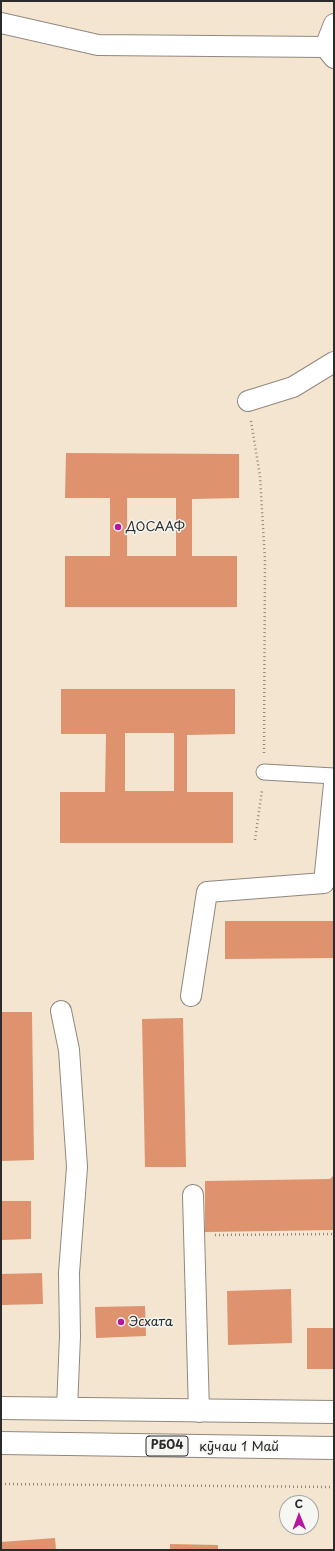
<!DOCTYPE html>
<meta charset="utf-8">
<style>
body{margin:0}
#map{position:relative;width:335px;height:1551px;overflow:hidden;background:#f4e5d0;font-family:"Playpen Sans",sans-serif}
canvas{display:block}
.frame{position:absolute;inset:0;border:2px solid #2b2b2b;pointer-events:none}
.north{position:absolute;left:279px;top:1495px;width:40px;height:40px;box-sizing:border-box;background:#f6f6f2;border:1px solid #a5a5a2;border-radius:50%;rotate:359deg;font-size:11px;font-weight:700;line-height:16px;text-align:center;color:#2b2b2b}
.north::after{content:'';display:block;margin:auto;width:14px;height:18px;background:#b5179e;clip-path:polygon(50% 0,100% 100%,50% 72%,0 100%)}
</style>
<div id="map">
<canvas width="335" height="1551"></canvas>
<div class="frame"></div>
<div class="north">С</div>
</div>
<script>
const ctx = document.querySelector('canvas').getContext('2d');
ctx.lineJoin = 'round';
function paint(path, color) { ctx.fillStyle = color; ctx.fill(path, 'evenodd'); }
function stroke(path, color, width, dash) { ctx.strokeStyle = color; ctx.lineWidth = width; ctx.lineCap = dash ? 'butt' : 'round'; ctx.setLineDash(dash || []); ctx.stroke(path); }
function label(font, color, halo, rows, align = 'center') {
  ctx.font = font + ' "Playpen Sans",sans-serif'; ctx.lineWidth = 3; ctx.setLineDash([]); ctx.textBaseline = 'middle'; ctx.strokeStyle = halo; ctx.fillStyle = color; for (const [text, x, y, turn = 0] of rows) {
    ctx.save(); ctx.translate(x, y); ctx.rotate((+turn || 0) * Math.PI / 180); ctx.textAlign = isNaN(turn) ? turn : align; if (halo) ctx.strokeText(text, 0, 0); ctx.fillText(text, 0, 0); ctx.restore();
  }
}
const building = new Path2D(`
 M66 453 239 454V498L192 499V556H237V607H65V556H110V498H65ZM127 498H176V556H127Z
 M61 689H235V734L187 735V792H233V843H60V792H105L106 734H61ZM125 733H174V791H125Z
 M225 921H334V958L225 959Z
 M1 1012H32L34 1160 1 1161Z
 M183 1018 186 1167H145L142 1019Z
 M334 1175V1230L205 1232V1181L330 1179Z
 M1 1201H31V1239L1 1240Z
 M42 1273 43 1304 1 1305V1274Z
 M291 1289 292 1343 228 1345 227 1291Z
 M145 1306 146 1336 96 1338 95 1307Z
 M307 1328H334V1369H307Z
 M55 1538 56 1550H1V1542Z
 M170 1544 218 1545V1550H170Z`);
const path = new Path2D(`
 M251 421 260 476 265 560 264 753
 M255 840 262 790
 M215 1235 334 1234
 M1 1484 334 1487`);
const pedestrian = new Path2D(`
 M264 772 334 776`);
const minor = new Path2D(`
 M1 23 98 45 325 47 334 58
 M325 47 334 24
 M248 401 293 387 334 362
 M191 996 207 892 324 883 334 784
 M61 1011 69 1050 77 1167 69 1273 70 1336 67 1409
 M193 1195 199 1412`);
const primary = new Path2D(`
 M1 1408 334 1412
 M1 1443 334 1448`);
const markers = [
 [118,527,4,"#b5179e"],
 [121,1322,4,"#b5179e"]
];
const shields = [
 [167,1446,42]
];
const shieldNames = [
 ["РБ04",167,1446]
];
const poiNames = [
 ["ДОСААФ",126,527],
 ["Эсхата",129,1322]
];
const streetNames = [
 ["кӯчаи 1 Май",239,1447]
];
paint(building, '#de926d');
stroke(pedestrian, '#90887e', 17);
stroke(minor, '#90887e', 22);
stroke(primary, '#90887e', 24);
stroke(path, '#90887e', 2.5, [1, 3]);
stroke(pedestrian, '#fff', 15);
stroke(minor, '#fff', 20);
stroke(primary, '#fff', 22);
for (const [x, y, r, color] of markers) { const dot = new Path2D(); dot.arc(x, y, r, 0, 2 * Math.PI); ctx.fillStyle = color; ctx.fill(dot); stroke(dot, '#f6f6f2', 1.5); }
for (const [x, y, w] of shields) { const box = new Path2D(); box.roundRect(x - w / 2, y - 10, w, 20, 3); ctx.fillStyle = '#f6f6f2'; ctx.fill(box); stroke(box, '#2b2b2b', 1); }
label('bold 12px', '#2b2b2b', null, shieldNames);
label('13px', '#2b2b2b', '#f6f6f2', poiNames, 'left');
label('13px', '#2b2b2b', '#f6f6f2', streetNames);
</script>
